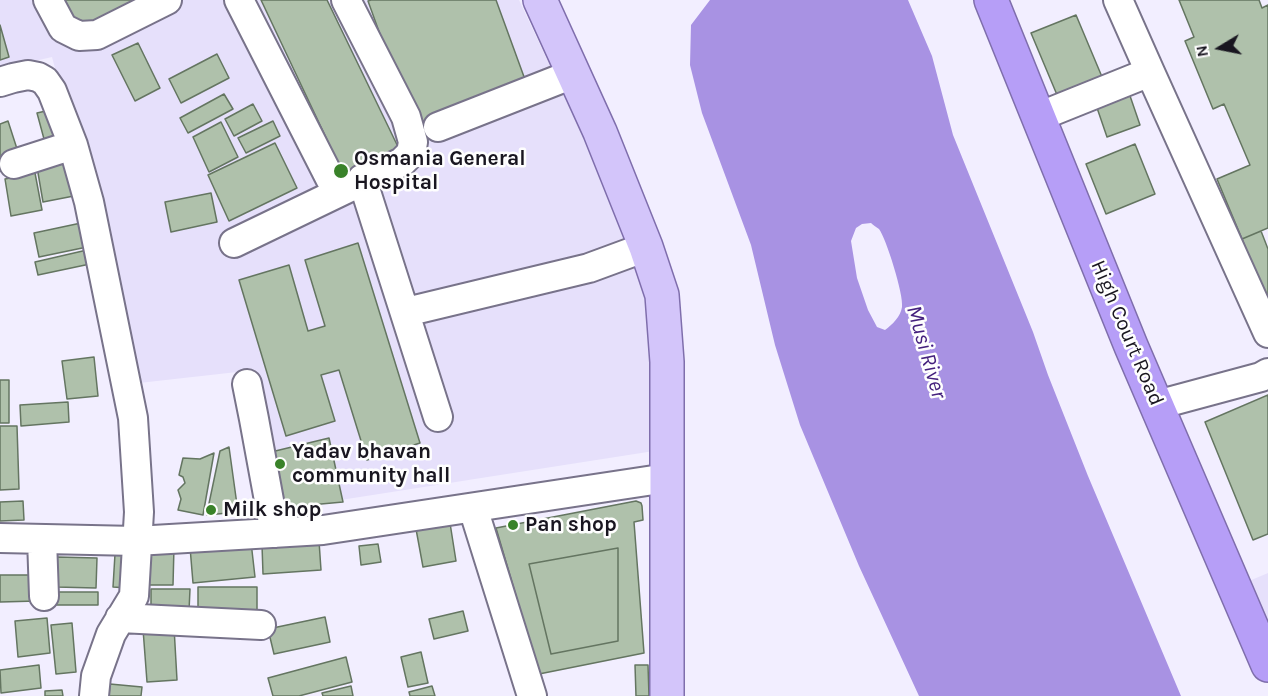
<!DOCTYPE html>
<style>
body{margin:0}
#map{position:relative;width:1268px;height:696px;overflow:hidden;background:#f2eeff;font-family:Karla,sans-serif}
canvas{display:block}
.north{position:absolute;left:1190px;top:18px;width:60px;height:60px;-webkit-text-stroke:4px #fefefe;paint-order:stroke;rotate:260deg;font-size:16px;font-weight:700;line-height:24px;text-align:center;color:#191620}
.north::after{content:'';display:block;margin:auto;width:21px;height:27px;background:#191620;clip-path:polygon(50% 0,100% 100%,50% 72%,0 100%)}
</style>
<div id="map">
<canvas width="1268" height="696"></canvas>
<div class="north">N</div>
</div>
<script>
const ctx = document.querySelector('canvas').getContext('2d');
ctx.lineJoin = 'round';
function paint(path, color) { ctx.fillStyle = color; ctx.fill(path, 'evenodd'); }
function stroke(path, color, width, dash) { ctx.strokeStyle = color; ctx.lineWidth = width; ctx.lineCap = dash ? 'butt' : 'round'; ctx.setLineDash(dash || []); ctx.stroke(path); }
function label(font, color, halo, rows, align = 'center') {
  ctx.font = font + ' Karla,sans-serif'; ctx.lineWidth = 5; ctx.setLineDash([]); ctx.textBaseline = 'middle'; ctx.strokeStyle = halo; ctx.fillStyle = color; for (const [text, x, y, turn = 0] of rows) {
    ctx.save(); ctx.translate(x, y); ctx.rotate((+turn || 0) * Math.PI / 180); ctx.textAlign = isNaN(turn) ? turn : align; if (halo) ctx.strokeText(text, 0, 0); ctx.fillText(text, 0, 0); ctx.restore();
  }
}
const built = new Path2D(`
 M0 0H519L648 274 654 451 283 509 255 370 139 383 52 57 0 69Z
 M1268 573V620L1249 581Z`);
const water = new Path2D(`
 M710 0H908L932 56 953 135 1033 332 1048 375 1088 476 1181 696H919L859 566 800 425 775 345 751 245 702 113 690 65 691 25ZM871 223C873 225 876 227 879 229 886 238 904 295 902 307 901 316 892 325 885 330L877 327 868 310 857 278 851 241 856 228 862 224Z`);
const building = new Path2D(`
 M61 0H136L78 33Z
 M261 0H327L401 153 346 180Z
 M371 0H496L527 85 413 126 368 1Z
 M1179 0H1259L1262 8 1268 5V228L1242 239 1217 179 1250 165 1224 104 1213 109 1185 41 1194 37Z
 M1076 15 1105 84 1060 102 1031 33Z
 M0 25 9 57 0 60Z
 M138 43 160 88 135 101 112 55Z
 M217 54 229 78 181 103 169 79Z
 M1128 90 1140 125 1107 137 1095 102Z
 M224 94 233 109 188 133 180 118Z
 M253 104 262 121 234 136 225 119Z
 M50 110 57 135 44 139 37 113Z
 M8 121 19 155 0 161V124Z
 M273 121 280 136 246 153 238 138Z
 M221 122 238 157 209 172 193 137Z
 M275 143 297 188 229 221 208 175Z
 M1135 144 1155 194 1106 214 1086 164Z
 M72 160 79 195 43 202 37 167Z
 M35 173 42 210 11 216 5 179Z
 M211 193 217 222 171 232 165 202Z
 M81 223 87 247 39 257 34 233Z
 M1261 231 1268 249V304L1242 239Z
 M358 243 420 443 367 460 339 370 321 375 335 421 286 436 239 280 289 265 308 331 325 326 305 260Z
 M87 250 90 264 38 275 35 262Z
 M94 357 98 396 67 399 62 361Z
 M0 380H9V423H0Z
 M1268 395V534L1253 540 1205 422Z
 M68 402 69 422 21 426 20 405Z
 M0 426H17L19 489 0 490Z
 M329 438 343 502 277 508 267 453Z
 M229 447 238 512 207 515V513L220 451Z
 M214 453 203 515 178 510 181 499 178 490 185 483 183 477 179 475 183 458 200 459Z
 M23 501 24 520 0 521V502Z
 M636 501 641 503 642 506 643 520 634 522 644 653 539 674 496 528ZM618 548V641L551 654 529 564Z
 M450 523 456 561 423 567 416 529Z
 M319 541 321 570 263 574 262 545Z
 M251 542 255 577 193 583 190 547Z
 M378 544 381 562 361 565 359 546Z
 M146 546 174 547 173 585H146Z
 M618 548V641L551 654 529 564Z
 M115 554 130 555 128 588 113 587Z
 M57 557 97 558 96 588 56 587Z
 M0 575H36L37 601 0 602Z
 M198 587H257V621H198Z
 M151 589H190L189 611 151 610Z
 M55 592H98V605H55Z
 M463 611 468 631 434 639 429 619Z
 M325 617 330 642 274 654 268 629Z
 M47 618 50 653 18 657 15 621Z
 M72 623 76 672 56 674 51 625Z
 M174 627 177 680 147 682 143 629Z
 M421 652 428 683 408 687 401 657Z
 M346 657 352 682 299 696H273L268 678Z
 M39 665 41 688 1 693 0 670Z
 M635 665H648L649 696H636Z
 M110 684 142 687 141 696H109Z
 M351 686 353 696H323L322 693Z
 M432 686 435 696H410L409 692Z
 M62 690 63 696H45V691Z`);
const minor = new Path2D(`
 M48 0 63 28 79 36 97 35 167 0
 M239 0 337 192
 M1118 0 1150 72 1268 333
 M0 82 13 78 28 75 38 77 45 81 52 91 73 145 89 202 133 418 139 512 134 596 111 634 96 676 94 696
 M1038 117 1150 72
 M438 127 573 74
 M14 164 73 145
 M362 179 438 417
 M234 243 402 162 411 153 413 142 406 117 346 0
 M406 312 589 268 646 247
 M247 384 254 419 275 533
 M1157 405 1261 377 1268 373
 M473 508 532 696
 M0 538 136 541 323 530 667 478
 M42 539 44 596
 M120 618 261 625`);
const major = new Path2D(`
 M540 0 600 132 646 247 662 295 667 362V696`);
const highway = new Path2D(`
 M991 0 1131 346 1268 665`);
const markers = [
 [341,171,8,"#398229"],
 [280,464,6,"#398229"],
 [211,510,6,"#398229"],
 [513,525,6,"#398229"]
];
const poiNames = [
 ["Osmania General",354,159],
 ["Hospital",354,183],
 ["Yadav bhavan",292,452],
 ["community hall",292,476],
 ["Milk shop",223,510],
 ["Pan shop",525,525]
];
const streetNames = [
 ["High Court Road",1127,333,67]
];
const waterNames = [
 ["Musi River",926,352,74]
];
paint(built, '#e6e0fb');
paint(water, '#a892e3');
paint(building, '#afc1ab');
stroke(building, '#647561', 1.5);
stroke(minor, '#78738a', 32);
stroke(major, '#7f6eac', 36);
stroke(highway, '#7f6eac', 36);
stroke(minor, '#fff', 28);
stroke(major, '#d3c5fa', 33);
stroke(highway, '#b69ef7', 33);
for (const [x, y, r, color] of markers) { const dot = new Path2D(); dot.arc(x, y, r, 0, 2 * Math.PI); ctx.fillStyle = color; ctx.fill(dot); stroke(dot, '#fefefe', 2); }
label('bold 21px', '#191620', '#fefefe', poiNames, 'left');
label('21px', '#191620', '#fefefe', streetNames);
label('italic 22px', '#44207d', '#fefefe', waterNames);
</script>
